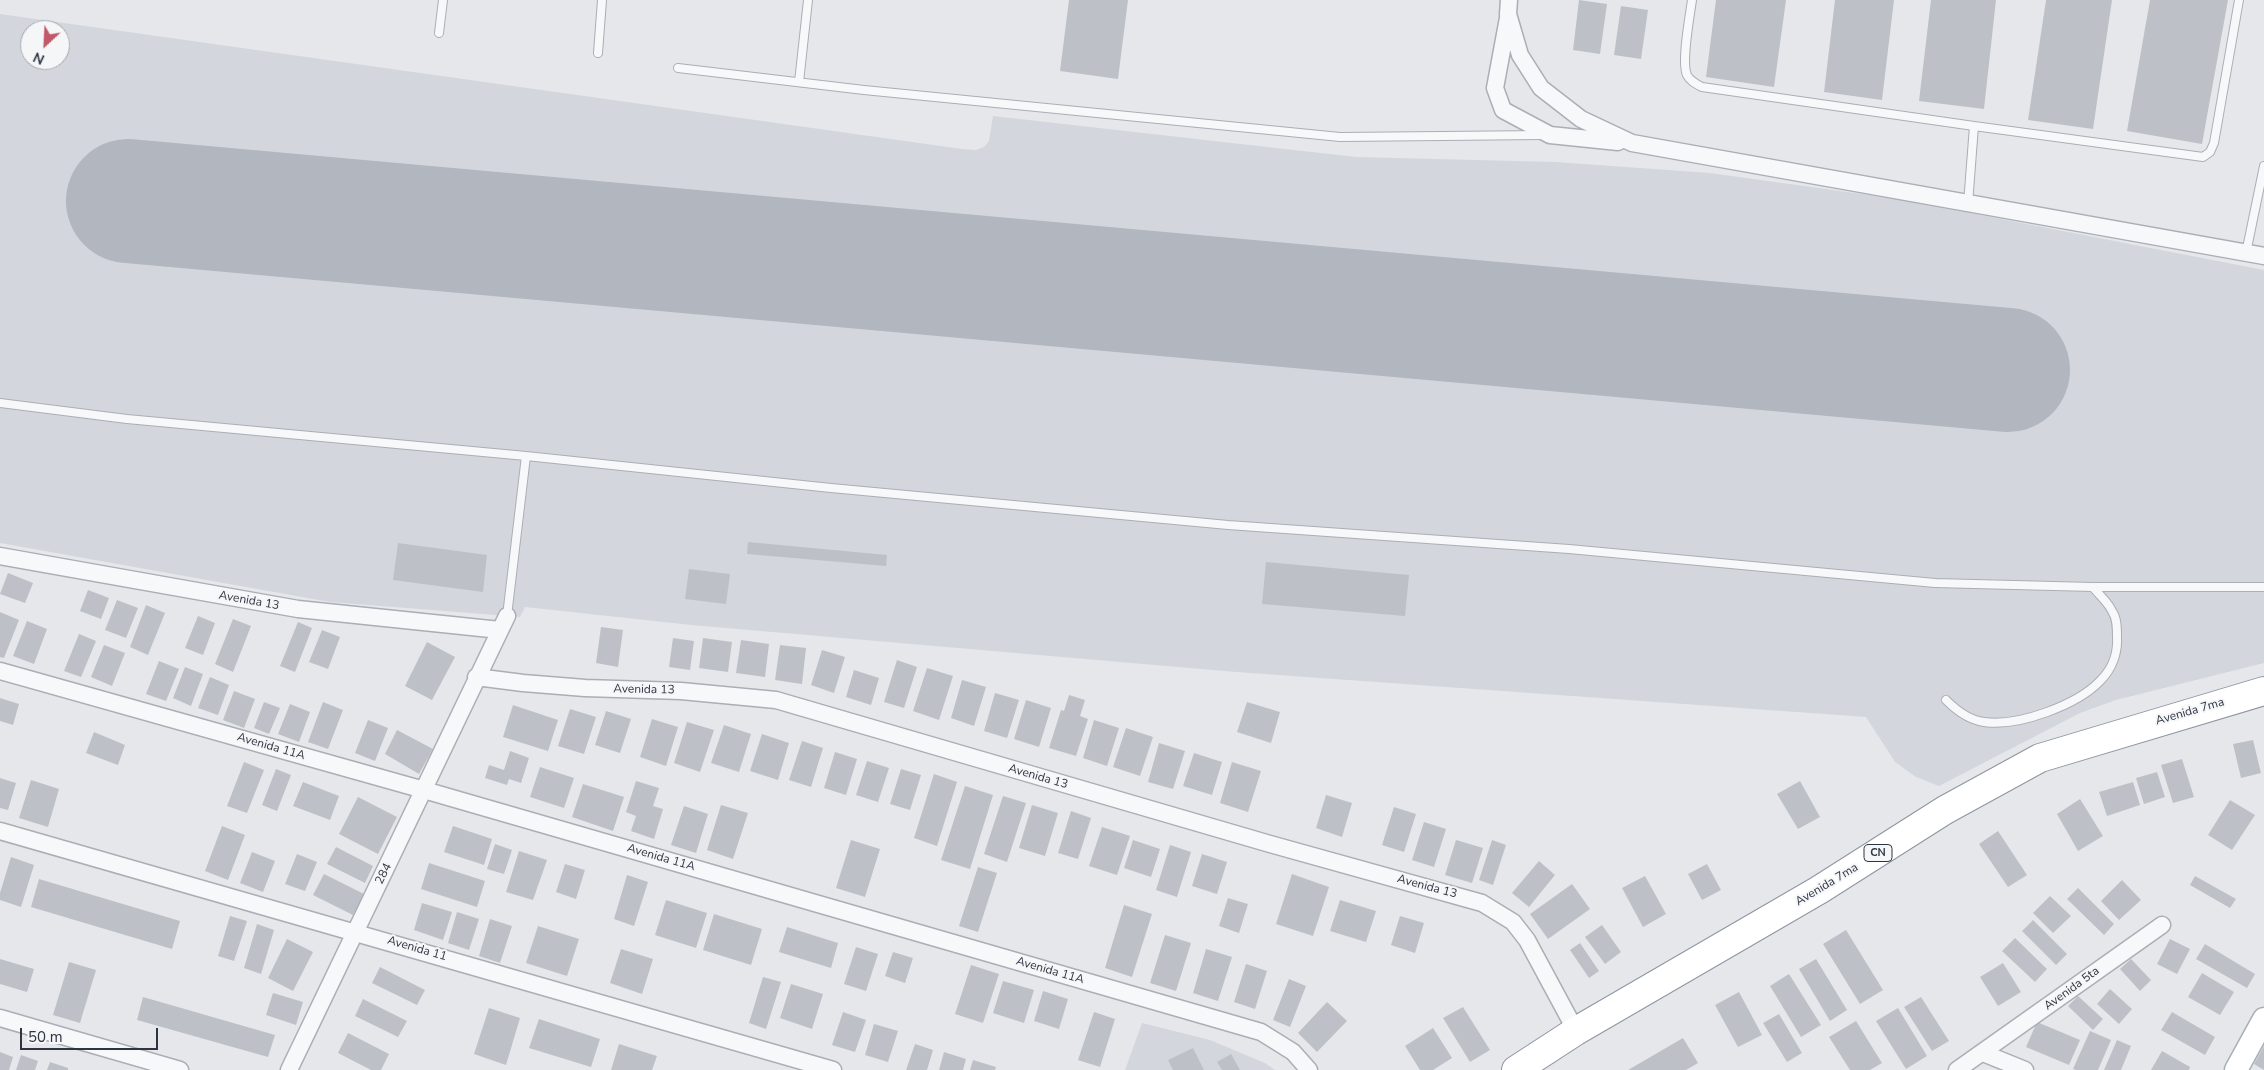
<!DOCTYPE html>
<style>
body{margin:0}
#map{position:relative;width:2264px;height:1070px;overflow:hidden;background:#e5e7eb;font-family:"Nunito Sans",sans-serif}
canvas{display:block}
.north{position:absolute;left:20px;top:20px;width:50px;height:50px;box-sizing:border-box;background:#f5f6f8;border:1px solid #a5a9af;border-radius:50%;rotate:205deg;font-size:14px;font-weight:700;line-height:20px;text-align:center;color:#2e3542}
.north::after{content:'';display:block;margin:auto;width:18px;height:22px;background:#c15969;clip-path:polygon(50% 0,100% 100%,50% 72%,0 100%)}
.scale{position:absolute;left:20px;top:1028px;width:138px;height:22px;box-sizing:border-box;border:2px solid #2e3542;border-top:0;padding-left:6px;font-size:15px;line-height:18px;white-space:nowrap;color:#2e3542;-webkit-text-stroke:4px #f5f6f8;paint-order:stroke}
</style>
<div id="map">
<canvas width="2264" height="1070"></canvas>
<div class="north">N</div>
<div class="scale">50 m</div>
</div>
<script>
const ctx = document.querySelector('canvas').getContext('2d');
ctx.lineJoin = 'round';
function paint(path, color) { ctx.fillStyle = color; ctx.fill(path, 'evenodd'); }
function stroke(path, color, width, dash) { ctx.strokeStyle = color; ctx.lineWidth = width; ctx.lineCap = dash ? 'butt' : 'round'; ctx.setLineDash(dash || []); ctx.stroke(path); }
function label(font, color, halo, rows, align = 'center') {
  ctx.font = font + ' "Nunito Sans",sans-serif'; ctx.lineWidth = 4; ctx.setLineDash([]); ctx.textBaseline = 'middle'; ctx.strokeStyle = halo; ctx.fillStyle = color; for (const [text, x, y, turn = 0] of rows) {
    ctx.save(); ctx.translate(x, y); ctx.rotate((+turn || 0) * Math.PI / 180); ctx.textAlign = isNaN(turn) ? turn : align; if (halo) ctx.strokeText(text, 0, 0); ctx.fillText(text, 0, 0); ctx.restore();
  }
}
const built = new Path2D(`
 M0 14 962 149 976 150 984 147 989 141 993 116 1356 157 1556 162 1710 173 1898 199 2264 270V663L2116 700 2080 713 1939 786 1916 777 1895 762 1866 717 1236 672 691 625 525 607 520 617 330 602 0 543ZM30 30H60V60H30Z
 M1142 1023 1210 1040 1265 1063 1275 1070H1125Z`);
const runway = new Path2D(`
 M128 201 2008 370`);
const building = new Path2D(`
 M1069 0H1128L1118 79 1060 71Z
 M1579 0 1607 4 1600 54 1573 50Z
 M1716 0H1786L1774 87 1706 77Z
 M1835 0H1894L1882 100 1824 92Z
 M1931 0H1996L1984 109 1919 101Z
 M2046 0H2112L2093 129 2028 120Z
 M2150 0H2228L2202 144 2127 131Z
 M1621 6 1648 10 1641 59 1614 55Z
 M748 542 887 555 886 566 747 554Z
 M398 543 487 555 483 592 393 580Z
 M1266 562 1409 575 1405 616 1262 604Z
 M689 569 730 574 726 604 685 599Z
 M8 573 33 583 25 603 0 594Z
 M88 590 109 598 101 619 80 611Z
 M117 600 138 608 126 638 105 630Z
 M146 605 165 613 148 655 130 647Z
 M0 612 19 620 4 658 0 657Z
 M198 616 215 623 203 655 185 648Z
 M233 619 251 626 233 672 215 664Z
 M27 621 47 629 34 664 13 656Z
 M298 622 312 628 295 672 280 666Z
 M601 627 623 630 618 667 596 663Z
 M322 630 340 637 328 669 309 662Z
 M79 634 96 641 81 677 64 671Z
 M673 638 694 641 690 670 669 667Z
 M703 638 732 642 728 672 699 668Z
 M741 640 769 644 765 677 736 673Z
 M427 642 455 657 432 700 405 686Z
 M104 645 125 653 112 686 91 677Z
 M780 645 806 648 802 684 775 680Z
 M822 650 845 657 834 693 811 685Z
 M897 660 917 667 904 708 884 702Z
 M159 661 179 669 166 701 146 694Z
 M185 667 203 674 191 706 173 698Z
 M927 668 953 676 939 720 913 711Z
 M854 670 879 678 871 705 846 697Z
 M210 677 229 685 218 715 198 708Z
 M962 680 986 687 974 726 951 718Z
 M234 691 255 699 244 728 223 720Z
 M995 693 1019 700 1007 738 984 731Z
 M1069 695 1085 700 1080 716 1088 719 1076 756 1049 748 1061 710 1064 711Z
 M0 698 19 704 13 725 0 721Z
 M1026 700 1051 708 1039 747 1014 739Z
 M264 702 280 708 269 734 254 728Z
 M323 702 343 710 328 749 308 742Z
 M1247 702 1280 712 1271 743 1237 732Z
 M290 704 310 712 299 742 278 734Z
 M513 705 558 720 548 751 503 737Z
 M570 709 596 717 584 754 558 746Z
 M606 711 631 719 620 753 595 745Z
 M652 719 678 727 666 766 640 757Z
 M368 720 388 728 375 761 355 753Z
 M1094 720 1119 728 1107 766 1083 758Z
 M687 722 714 730 700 772 674 763Z
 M724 725 751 734 739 772 711 763Z
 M1126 728 1153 737 1140 776 1113 767Z
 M397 730 433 749 419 774 385 754Z
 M94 732 125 745 118 765 86 753Z
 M762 734 789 743 778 780 750 771Z
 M2253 740 2261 773 2241 778 2233 744Z
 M802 741 823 748 811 787 789 780Z
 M1159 743 1185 751 1173 789 1148 782Z
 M510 751 529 758 521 783 509 779 507 785 485 778 489 765 504 770Z
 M835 752 857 759 846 795 824 788Z
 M1194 753 1222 762 1212 795 1183 786Z
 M2182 759 2194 797 2173 803 2161 765Z
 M867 761 889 768 878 802 856 795Z
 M244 762 264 770 247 813 227 806Z
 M1232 762 1261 771 1248 812 1220 803Z
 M540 767 574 778 564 808 530 797Z
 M276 769 291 775 277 811 262 805Z
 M901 769 921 775 910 810 890 804Z
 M2157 772 2165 797 2144 804 2136 778Z
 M934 774 957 782 937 846 914 838Z
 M0 778 16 783 8 810 0 808Z
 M31 780 59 789 48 827 19 818Z
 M636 781 659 788 653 806 663 809 654 839 631 831 636 816 626 812Z
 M1800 781 1820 817 1798 829 1777 794Z
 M303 782 339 796 330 820 293 806Z
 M2133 782 2140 805 2107 816 2099 792Z
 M583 784 624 797 613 831 572 817Z
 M965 786 993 795 970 869 941 860Z
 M1326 795 1352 803 1342 837 1316 828Z
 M1003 796 1026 803 1007 862 984 854Z
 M358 797 397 817 378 854 339 834Z
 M2080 799 2103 836 2078 851 2057 814Z
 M2230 800 2255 815 2232 850 2208 835Z
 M721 805 748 813 733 859 707 850Z
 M1032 805 1058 813 1045 856 1019 848Z
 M684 806 708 814 696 853 671 845Z
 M1394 807 1416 814 1404 852 1382 845Z
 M1071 811 1091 818 1078 859 1058 853Z
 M1424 822 1446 829 1434 867 1412 860Z
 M222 826 245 835 228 880 205 871Z
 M453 826 492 839 484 865 444 852Z
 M1102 827 1130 836 1117 875 1089 866Z
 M1998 831 2027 875 2008 887 1979 844Z
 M851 840 880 849 865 897 836 888Z
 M1133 840 1160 849 1151 877 1124 868Z
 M1456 840 1483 848 1472 883 1445 875Z
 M1492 840 1506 845 1493 885 1479 880Z
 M495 844 512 850 504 874 487 869Z
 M1170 845 1191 852 1177 897 1156 890Z
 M336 847 373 866 365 883 327 864Z
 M519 851 547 860 533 900 506 892Z
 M252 852 275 861 263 892 240 883Z
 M297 854 317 862 305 891 285 884Z
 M1202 854 1227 862 1217 894 1192 886Z
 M11 857 34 865 21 907 0 900V893Z
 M1539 861 1555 875 1529 907 1512 893Z
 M429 863 485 881 477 907 421 889Z
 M565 864 585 870 576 899 556 892Z
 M1707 864 1721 890 1702 900 1688 874Z
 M978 867 997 873 978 932 959 926Z
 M324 874 364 894 353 915 313 895Z
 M1292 874 1329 887 1313 936 1276 924Z
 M627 875 648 882 634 926 614 919Z
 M1645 876 1666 914 1643 927 1622 888Z
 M2195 876 2236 899 2230 908 2190 885Z
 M39 879 180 921 172 949 31 907Z
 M2122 880 2141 900 2119 920 2101 901Z
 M1572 884 1590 909 1548 939 1530 914Z
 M2078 888 2114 924 2104 935 2067 899Z
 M2050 896 2071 916 2053 933 2033 913Z
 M1228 898 1248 904 1239 933 1219 926Z
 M666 900 707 913 696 948 655 935Z
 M1340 900 1376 911 1366 942 1330 931Z
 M422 903 452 912 443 940 414 930Z
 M1124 905 1152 914 1132 977 1105 968Z
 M457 912 479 919 469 950 448 943Z
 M714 914 762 929 751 965 703 950Z
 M230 916 247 921 234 961 218 956Z
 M1400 916 1424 923 1415 953 1391 945Z
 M490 919 512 926 500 963 479 956Z
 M2033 920 2067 954 2056 965 2022 931Z
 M257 924 274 930 261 974 244 968Z
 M1602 925 1621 952 1605 964 1585 937Z
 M538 926 579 939 567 976 526 963Z
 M787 927 838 943 831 968 779 952Z
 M1846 930 1883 990 1860 1004 1823 944Z
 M1165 935 1191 943 1176 991 1150 983Z
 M2015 938 2047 969 2035 982 2002 951Z
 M287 939 313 952 293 991 268 978Z
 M2170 939 2190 949 2177 974 2157 964Z
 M1580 943 1599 971 1589 978 1570 950Z
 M2205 944 2255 974 2247 988 2196 959Z
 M856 947 878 954 866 991 844 984Z
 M621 949 653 959 642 994 610 983Z
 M1206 949 1232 957 1218 1001 1193 993Z
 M893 952 913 958 905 983 885 976Z
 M0 959 34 969 27 992 0 984Z
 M1816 959 1847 1010 1830 1021 1799 969Z
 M2131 959 2151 980 2140 991 2120 969Z
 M69 962 96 970 80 1023 53 1015Z
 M2003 963 2021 992 1998 1006 1980 977Z
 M1246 964 1267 971 1255 1009 1234 1002Z
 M971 965 999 974 983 1023 955 1014Z
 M380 967 425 990 417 1005 372 983Z
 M2202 973 2234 992 2220 1015 2188 997Z
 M1789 974 1821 1025 1801 1037 1770 986Z
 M763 977 781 982 766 1029 749 1023Z
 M1289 979 1306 986 1290 1027 1273 1020Z
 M1003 981 1034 990 1024 1023 993 1013Z
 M791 984 823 994 812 1029 780 1018Z
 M2110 989 2132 1009 2119 1024 2097 1004Z
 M1043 991 1068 999 1059 1029 1034 1021Z
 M1739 992 1762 1035 1738 1047 1715 1005Z
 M273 993 303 1002 296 1025 266 1015Z
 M2078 996 2103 1019 2093 1030 2068 1006Z
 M143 997 275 1035 268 1057 137 1020Z
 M1921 997 1949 1041 1932 1051 1904 1007Z
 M363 999 407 1021 398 1037 355 1016Z
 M1327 1002 1347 1021 1317 1052 1298 1033Z
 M1463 1007 1490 1050 1470 1062 1443 1018Z
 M489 1008 520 1018 506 1065 474 1054Z
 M1898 1008 1927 1056 1906 1069 1876 1021Z
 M843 1012 866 1020 855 1052 832 1045Z
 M1094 1012 1115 1019 1100 1067 1078 1060Z
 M2172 1012 2215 1037 2205 1055 2161 1030Z
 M1779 1014 1802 1053 1787 1062 1763 1023Z
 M539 1019 600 1039 591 1067 529 1048Z
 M1856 1021 1882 1063 1870 1070H1850L1829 1037Z
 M2037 1022 2080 1040 2069 1065 2026 1047Z
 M874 1024 898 1031 888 1062 865 1055Z
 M1433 1028 1452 1058 1433 1070H1420L1405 1046Z
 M2090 1031 2111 1040 2098 1070H2076L2073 1069Z
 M348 1033 389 1054 381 1070H371L338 1053Z
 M1683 1038 1698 1063 1686 1070H1628Z
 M2117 1040 2131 1046 2121 1070H2104Z
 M619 1044 657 1056 652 1070H611Z
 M915 1044 933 1050 927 1070H906Z
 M2264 1046V1070L2254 1064Z
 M1193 1048 1204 1070H1173L1168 1060Z
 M2162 1051 2190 1067 2189 1070H2151Z
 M0 1052 13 1057 9 1070H0Z
 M944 1052 966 1059 963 1070H939Z
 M1231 1054 1240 1070H1222L1217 1062Z
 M21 1055 38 1061 35 1070H16Z
 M973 1060 996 1067 995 1070H970Z
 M50 1062 68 1068V1070H47Z`);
const lane = new Path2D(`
 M1692 0C1690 15 1681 62 1687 75 1690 81 1696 84 1702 87L1974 126 1968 204
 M439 33 443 0
 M598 53 602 0
 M678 68 864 90 1340 137 1543 135
 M799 82 808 0
 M1974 126 2203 157 2210 152 2214 143 2239 0
 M2246 253 2264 166
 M0 403 127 419 526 456 831 488 1228 525 1569 549 1935 583 2093 587H2264
 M507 616 526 456
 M1946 700C1956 710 1969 720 1984 722 2018 727 2077 705 2100 681 2112 669 2118 653 2117 637 2117 628 2117 618 2112 611 2108 602 2099 595 2093 587`);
const street = new Path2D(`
 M1509 0 1508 14 1520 55 1541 88 1581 119 1632 143 2264 256
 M1508 18 1495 88 1503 110 1550 135 1618 142
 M0 556 298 609 500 630
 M0 671 424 790 1261 1032 1293 1052 1309 1070
 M476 677 523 683 585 688 681 691 776 700 1270 844 1482 903 1513 922 1527 940 1576 1031
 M0 831 833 1070
 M0 1018 180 1070
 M1983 1053 2025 1070
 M289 1070 507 616
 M1957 1070 2162 925`);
const secondary = new Path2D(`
 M2236 1070 2264 1019`);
const highway = new Path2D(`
 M1516 1070 1576 1031 1819 890 1945 810 2040 758 2264 691`);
const shields = [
 [1878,853,28]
];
const shieldNames = [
 ["CN",1878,853]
];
const streetNames = [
 ["Avenida 13",249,601,10],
 ["Avenida 13",644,690,1],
 ["Avenida 7ma",2190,712,-16],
 ["Avenida 11A",271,747,16],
 ["Avenida 13",1038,777,16],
 ["Avenida 11A",661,858,16],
 ["284",384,874,-64],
 ["Avenida 7ma",1827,885,-31],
 ["Avenida 13",1427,887,15],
 ["Avenida 11",417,949,16],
 ["Avenida 11A",1050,971,16],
 ["Avenida 5ta",2072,989,-36]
];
paint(built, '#d3d7dd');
stroke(runway, '#b2b7bf', 124);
paint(building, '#bdc1c7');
stroke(lane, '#aaaeb5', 10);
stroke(street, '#aaaeb5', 19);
stroke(secondary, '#aaaeb5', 25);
stroke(highway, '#8e95a0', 30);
stroke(lane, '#f7f8fa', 8);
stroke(street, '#f7f8fa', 16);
stroke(secondary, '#fff', 22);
stroke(highway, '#fff', 28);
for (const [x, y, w] of shields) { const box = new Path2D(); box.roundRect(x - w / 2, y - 8.5, w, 17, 4); ctx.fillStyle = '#f5f6f8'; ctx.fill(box); stroke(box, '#2e3542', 1); }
label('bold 11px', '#2e3542', null, shieldNames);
label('12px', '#2e3542', '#f5f6f8', streetNames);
</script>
